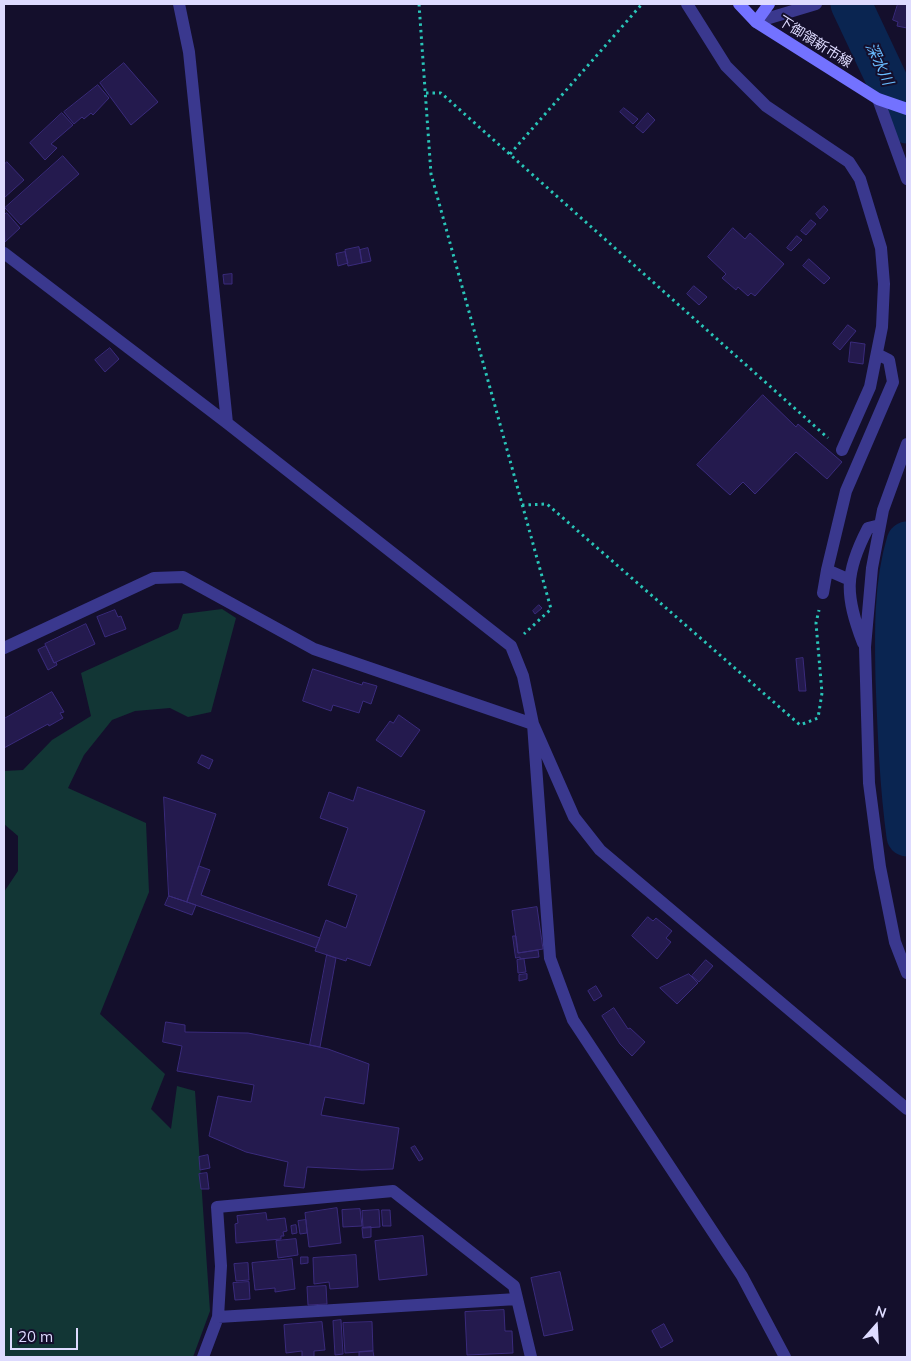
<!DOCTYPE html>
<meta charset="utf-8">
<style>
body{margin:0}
#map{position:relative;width:911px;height:1361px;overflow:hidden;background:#140f2c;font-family:Mulish,sans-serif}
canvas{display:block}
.frame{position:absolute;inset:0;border:5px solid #dedbff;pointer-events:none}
.north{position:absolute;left:851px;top:1301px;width:50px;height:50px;-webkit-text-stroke:4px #140f2c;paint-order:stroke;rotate:19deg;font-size:14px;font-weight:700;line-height:20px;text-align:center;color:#dedbff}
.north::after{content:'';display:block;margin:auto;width:18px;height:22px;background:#dedbff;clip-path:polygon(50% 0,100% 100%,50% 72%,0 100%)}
.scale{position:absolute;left:10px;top:1328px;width:68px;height:22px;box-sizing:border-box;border:2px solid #dedbff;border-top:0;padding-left:6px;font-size:15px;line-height:18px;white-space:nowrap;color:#dedbff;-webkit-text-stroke:4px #140f2c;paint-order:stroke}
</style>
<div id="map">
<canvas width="911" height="1361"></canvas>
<div class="frame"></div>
<div class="north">N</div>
<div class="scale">20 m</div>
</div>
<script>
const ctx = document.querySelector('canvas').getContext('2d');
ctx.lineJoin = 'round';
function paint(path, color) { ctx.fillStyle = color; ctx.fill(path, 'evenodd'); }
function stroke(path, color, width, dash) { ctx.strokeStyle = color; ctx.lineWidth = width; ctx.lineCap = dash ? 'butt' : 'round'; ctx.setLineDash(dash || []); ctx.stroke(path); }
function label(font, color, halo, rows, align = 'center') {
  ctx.font = font + ' Mulish,"Noto Sans JP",sans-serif'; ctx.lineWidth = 4; ctx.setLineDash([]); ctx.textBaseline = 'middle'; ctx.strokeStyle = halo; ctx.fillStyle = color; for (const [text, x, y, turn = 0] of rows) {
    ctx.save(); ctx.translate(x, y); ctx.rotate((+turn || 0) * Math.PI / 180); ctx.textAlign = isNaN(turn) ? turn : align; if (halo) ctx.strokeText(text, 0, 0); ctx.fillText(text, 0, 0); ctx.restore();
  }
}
const green = new Path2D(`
 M222 609 236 618 211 712 188 717 170 708 135 711 112 720 84 755 68 788 146 823 149 892 100 1014 165 1074 151 1109 171 1129 177 1086 195 1091 210 1311 193 1357H4V892L18 871V836L4 824V771L23 770 52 740 91 716 81 673 178 629 183 614Z`);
const river = new Path2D(`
 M851 4 907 123
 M907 542C894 585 895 634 896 679 898 732 900 784 907 836`);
const building = new Path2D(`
 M898 4H907V28L897 26 898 22 893 20Z
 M124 63 158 102 131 125 100 83Z
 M98 85 109 98 93 115 91 113 84 119 82 117 74 124 64 112Z
 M624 108 638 119 633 124 620 112Z
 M62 113 73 125 51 144 57 148 45 160 30 143Z
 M648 113 655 120 643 133 636 127Z
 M63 156 79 174 21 225 5 208Z
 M7 162 24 180 4 198V165Z
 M824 206 828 210 820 219 816 214Z
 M7 213 20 228 5 242 4 215Z
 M811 220 816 224 806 235 801 231Z
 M733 228 745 239 750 233 784 264 755 296 751 293 748 296 738 287 736 290 722 278 726 274 708 257Z
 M797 236 802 240 791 251 787 248Z
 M359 247 362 263 348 266 345 250Z
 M368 248 371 261 362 263 360 250Z
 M345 252 348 263 338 266 336 254Z
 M809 259 830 278 824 284 803 266Z
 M232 274V284H224L223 275Z
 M694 286 707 297 699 305 687 294Z
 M848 325 856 331 840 350 833 344Z
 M851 342 865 344 863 364 849 362Z
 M110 348 119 359 105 372 95 360Z
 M763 395 796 427 798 424 842 462 827 479 796 452 755 494 743 482 730 495 697 465Z
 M539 605 542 608 535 614 533 611Z
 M115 610 118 617 121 616 126 629 105 637 97 617Z
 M86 624 95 644 54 663 45 644Z
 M46 646 54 663 56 662 57 665 48 670 38 650Z
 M803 658 806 691H799L796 659Z
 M313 669 362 685 363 682 377 686 371 704 363 701 359 713 333 705 331 711 303 701Z
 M52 692 64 712 60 713 63 718 49 726 48 724 4 748V719Z
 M399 715 420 730 401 757 376 740 390 721 393 723Z
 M202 755 213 760 209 769 198 763Z
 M358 787 425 811 370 966 347 958 346 961 315 951 326 920 346 928 357 895 328 885 348 828 320 818 329 792 353 801Z
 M164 797 216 814 187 902 169 896Z
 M199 866 210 870 201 895 320 938 316 948 187 902Z
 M169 896 196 905 192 915 165 905Z
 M537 907 543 949 518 953 512 911Z
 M648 917 653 921 656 918 672 931 666 938 671 942 657 959 632 936Z
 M513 936H516L518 953 538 950 539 957 520 959V957L516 958Z
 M327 955 336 958 320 1047 310 1045Z
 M524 959 526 972 518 973 517 960Z
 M706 960 713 966 699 982 692 976Z
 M527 974V979L519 981V975Z
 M689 974 698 983 677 1004 660 988Z
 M596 986 602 996 594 1001 588 991Z
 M614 1008 628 1029 630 1028 645 1042 632 1056 620 1044 602 1016Z
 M166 1022 185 1025V1032L248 1033 296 1042 328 1049 369 1064 364 1104 325 1097 321 1115 399 1128 393 1169 362 1170 307 1167 304 1188 284 1186 288 1162 246 1152 209 1136 218 1096 251 1102 254 1085 177 1071 182 1046 163 1042Z
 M415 1146 423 1159 419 1161 411 1148Z
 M208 1155 210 1168 200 1170 199 1157Z
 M207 1173 209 1189H201L199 1174Z
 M337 1208 341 1243 309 1247 305 1213Z
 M360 1209 362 1226 343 1227 342 1210Z
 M379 1210 380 1227 363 1228 362 1211Z
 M382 1210H390L391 1226H383Z
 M266 1213 267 1220 285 1218 287 1231 283 1232 284 1236H281V1239L236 1243 235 1224 238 1223 237 1216Z
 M306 1220 307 1233 300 1234 298 1221Z
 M296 1225 297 1233 292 1234 291 1226Z
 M371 1227V1237L363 1238 362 1228Z
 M423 1236 427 1275 379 1280 375 1241Z
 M296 1239 298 1255 278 1258 276 1241Z
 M356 1255 358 1287 330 1289 329 1282 314 1284 313 1258Z
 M301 1257H308V1263L301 1264Z
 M292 1259 295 1289 275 1292V1288L255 1290 252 1263Z
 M248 1263 249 1280 236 1281 234 1264Z
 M560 1272 573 1330 544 1336 531 1278Z
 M249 1282 250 1299 235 1300 233 1283Z
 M326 1286 327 1304 308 1305 307 1287Z
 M504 1310 505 1331H512L513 1353 467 1355 465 1312Z
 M341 1320 343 1354 335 1355 333 1321Z
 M322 1322 325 1350 314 1351V1357H302V1351L286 1353 284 1325Z
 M372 1322 373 1351 345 1353 343 1323Z
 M664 1324 673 1341 661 1348 652 1331Z
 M373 1351 374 1357H359V1352Z`);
const path = new Path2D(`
 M419 4 431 174 551 609 524 634
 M426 93H441L828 438
 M510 154 642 4
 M522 505 547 504 800 725 818 718 822 693 816 623 819 610`);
const street = new Path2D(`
 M179 4 189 52 227 423
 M687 4 726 66 766 106 849 162 860 179 881 248 884 284 882 327 870 387 842 450
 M756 22 816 4
 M878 99 907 179
 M4 253 227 423 511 646 523 676 533 724 550 958 573 1020 742 1276 785 1357
 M907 444 883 510 872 568 865 647 869 783 880 867 895 942 907 973
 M850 580 827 570 846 491 893 382 889 360 877 354
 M823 593 827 570
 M863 643C845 595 844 574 868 528L880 525
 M4 648 154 578 183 577 314 649 533 724 574 817 600 850 907 1109
 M218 1317 517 1299
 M203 1357 218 1317 221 1266 217 1207 393 1191 514 1286 531 1357`);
const secondary = new Path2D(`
 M739 4 756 22 878 99 907 109
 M756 22 769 4`);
const streetNames = [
 ["下御領新市線",815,42,32]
];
const waterNames = [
 ["深水川",879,64,65]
];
paint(green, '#123635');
stroke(river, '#0a2551', 41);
paint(building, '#241a4e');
stroke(building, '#3a2b7c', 1);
stroke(path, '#29c5b8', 3, [2.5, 4]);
stroke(street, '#3a388e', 12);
stroke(secondary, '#7372ff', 12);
label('14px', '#dedbff', '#140f2c', streetNames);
label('italic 15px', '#69bcff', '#140f2c', waterNames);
</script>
